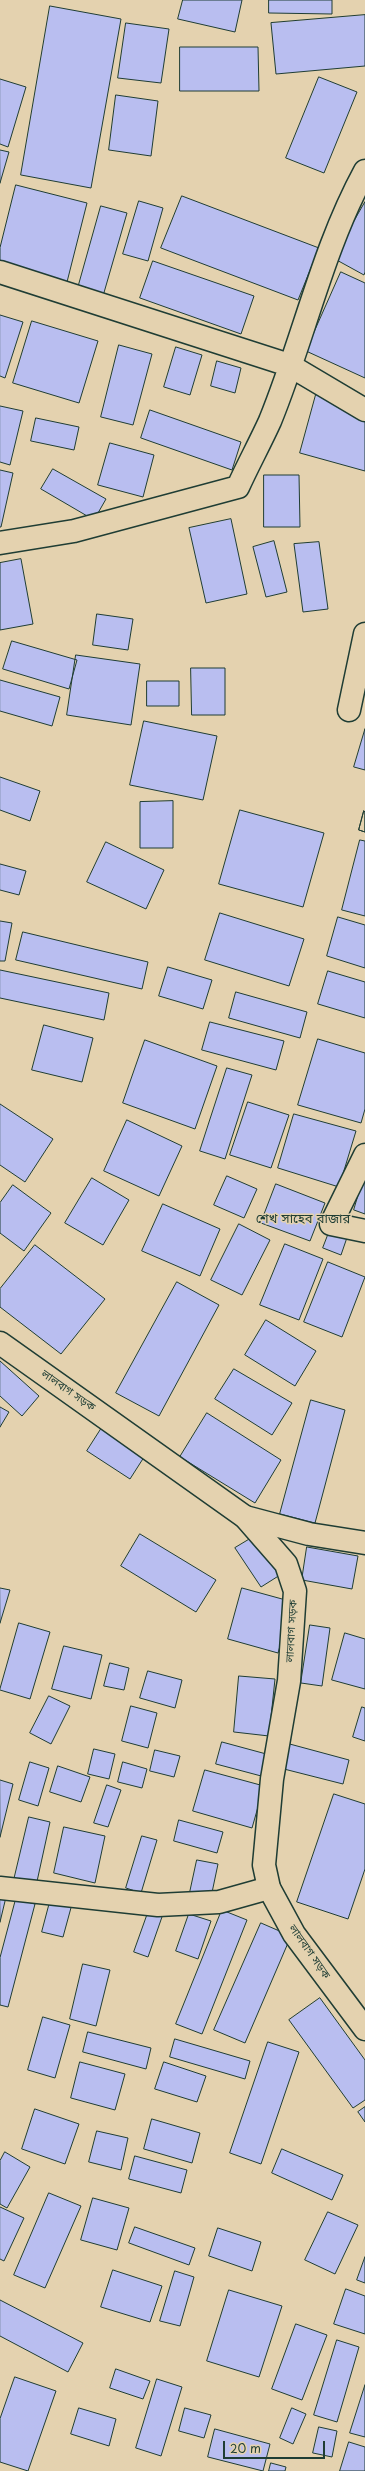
<!DOCTYPE html>
<meta charset="utf-8">
<style>
body{margin:0}
#map{position:relative;width:365px;height:2471px;overflow:hidden;background:#e4d2af;font-family:"Playpen Sans",sans-serif}
canvas{display:block}
.scale{position:absolute;left:223px;top:2441px;width:102px;height:18px;box-sizing:border-box;border:2px solid #1f3d34;border-top:0;padding-left:5px;font-size:12px;line-height:14px;white-space:nowrap;color:#1f3d34;-webkit-text-stroke:3px #e4d2af;paint-order:stroke}
</style>
<div id="map">
<canvas width="365" height="2471"></canvas>
<div class="scale">20 m</div>
</div>
<script>
const ctx = document.querySelector('canvas').getContext('2d');
ctx.lineJoin = 'round';
function paint(path, color) { ctx.fillStyle = color; ctx.fill(path, 'evenodd'); }
function stroke(path, color, width, dash) { ctx.strokeStyle = color; ctx.lineWidth = width; ctx.lineCap = dash ? 'butt' : 'round'; ctx.setLineDash(dash || []); ctx.stroke(path); }
function label(font, color, halo, rows, align = 'center') {
  ctx.font = font + ' "Playpen Sans","Noto Sans Bengali",sans-serif'; ctx.lineWidth = 3; ctx.setLineDash([]); ctx.textBaseline = 'middle'; ctx.strokeStyle = halo; ctx.fillStyle = color; for (const [text, x, y, turn = 0] of rows) {
    ctx.save(); ctx.translate(x, y); ctx.rotate((+turn || 0) * Math.PI / 180); ctx.textAlign = isNaN(turn) ? turn : align; if (halo) ctx.strokeText(text, 0, 0); ctx.fillText(text, 0, 0); ctx.restore();
  }
}
const building = new Path2D(`
 M183 0H242L235 32 178 19Z
 M269 0H332V14L269 13Z
 M50 6 121 19 91 188 21 175Z
 M365 15V66L276 74 271 23Z
 M126 23 169 29 161 83 118 78Z
 M180 47H258L259 91H180Z
 M319 77 357 92 324 173 286 158Z
 M0 79 26 87 8 147 0 144Z
 M116 95 158 101 151 156 109 150Z
 M0 150 9 152 0 183Z
 M16 185 87 203 67 282 0 264V248Z
 M182 196 319 248 298 300 161 248Z
 M139 201 163 208 148 261 123 254Z
 M365 202V272L364 275 333 258Z
 M101 206 127 213 103 296 78 288Z
 M153 261 254 296 241 334 140 298Z
 M341 272 365 283V378L306 351Z
 M0 315 23 322 5 378 0 376Z
 M32 321 98 341 79 403 13 383Z
 M119 345 152 354 133 425 101 417Z
 M176 347 202 355 190 395 164 387Z
 M217 361 241 368 235 393 211 386Z
 M317 391 365 404V471L300 453Z
 M0 406 23 411 10 465 0 462Z
 M150 410 241 442 232 470 141 438Z
 M36 418 79 427 74 450 31 441Z
 M110 443 154 455 143 497 98 485Z
 M53 469 106 499 94 520 41 489Z
 M0 470 13 473 1 527H0Z
 M264 475H299L300 527H264Z
 M231 519 247 594 206 603 189 528Z
 M274 541 287 592 266 597 253 547Z
 M319 542 328 609 303 612 294 544Z
 M21 559 33 624 0 630V563Z
 M97 614 133 619 128 650 93 645Z
 M12 641 77 660 69 689 3 669Z
 M76 655 140 664 131 725 67 715Z
 M191 668H225V715H192Z
 M0 680 60 697 52 726 0 711Z
 M147 681H179V706H147Z
 M144 721 217 736 203 800 130 785Z
 M365 729V770L354 767Z
 M0 777 40 791 30 821 0 810Z
 M173 801V848H140V802Z
 M240 810 324 833 303 907 219 884Z
 M364 811 365 812V832L359 830Z
 M364 811 365 812V832L359 830Z
 M360 840 365 841V916L342 910Z
 M106 842 164 870 146 909 87 882Z
 M0 864 26 871 19 895 0 890Z
 M220 913 304 939 289 986 205 960Z
 M338 917 365 925V968L327 956Z
 M0 921 12 923 5 961H0Z
 M23 932 148 962 142 989 16 960Z
 M168 967 212 980 203 1009 159 996Z
 M0 970 109 993 104 1020 0 998Z
 M328 971 365 982V1018L318 1004Z
 M236 992 307 1012 300 1038 229 1018Z
 M210 1022 284 1041 276 1070 202 1050Z
 M44 1025 93 1038 82 1082 32 1070Z
 M318 1039 365 1053V1109L361 1123 298 1105Z
 M145 1040 217 1066 195 1129 123 1103Z
 M227 1068 252 1075 225 1159 200 1151Z
 M248 1102 289 1115 271 1168 230 1155Z
 M0 1104 53 1139 25 1182 0 1165Z
 M294 1114 356 1131 339 1187 278 1168Z
 M127 1120 182 1146 159 1196 104 1171Z
 M365 1172V1214L354 1210Z
 M227 1176 257 1189 244 1218 214 1205Z
 M92 1178 129 1200 103 1245 65 1223Z
 M276 1184 325 1203 310 1241 261 1223Z
 M13 1185 51 1213 24 1251 0 1233V1203Z
 M163 1204 220 1229 200 1276 142 1251Z
 M335 1217 352 1223 341 1255 323 1248Z
 M239 1224 270 1240 242 1295 211 1280Z
 M285 1244 323 1259 299 1320 260 1305Z
 M35 1245 105 1299 61 1354 0 1307V1289Z
 M328 1262 365 1277 342 1337 304 1322Z
 M177 1282 219 1305 159 1416 116 1393Z
 M266 1320 316 1351 295 1386 245 1355Z
 M0 1361 39 1396 22 1416 0 1396Z
 M234 1369 292 1403 272 1435 215 1399Z
 M311 1400 345 1410 315 1523 280 1514Z
 M0 1407 9 1412 0 1427Z
 M207 1413 281 1460 255 1503 180 1457Z
 M103 1426 146 1454 130 1479 87 1451Z
 M140 1534 216 1580 196 1612 121 1566Z
 M255 1536 280 1575 261 1587 235 1548Z
 M307 1547 358 1556 352 1589 302 1580Z
 M0 1588 10 1590 0 1623Z
 M242 1588 293 1602 278 1653 228 1639Z
 M19 1623 50 1632 30 1699 0 1690Z
 M310 1625 330 1628 322 1686 301 1683Z
 M345 1633 365 1639V1689L332 1680Z
 M64 1646 102 1655 91 1699 52 1689Z
 M110 1663 129 1668 124 1690 104 1686Z
 M148 1671 182 1680 175 1708 140 1698Z
 M239 1676 275 1679 269 1736 234 1732Z
 M49 1696 70 1706 51 1744 30 1733Z
 M131 1706 157 1713 148 1748 122 1741Z
 M362 1707 365 1708V1741L353 1737Z
 M222 1742 270 1755 265 1777 216 1764Z
 M286 1743 349 1760 343 1784 280 1768Z
 M94 1749 115 1754 109 1779 88 1774Z
 M155 1750 180 1756 174 1777 150 1771Z
 M30 1762 49 1768 38 1806 19 1800Z
 M123 1762 147 1769 142 1788 118 1782Z
 M58 1766 90 1777 81 1802 50 1792Z
 M205 1770 264 1786 252 1828 193 1811Z
 M0 1780 13 1784 0 1837Z
 M107 1785 121 1790 108 1827 94 1823Z
 M334 1794 365 1804V1869L348 1919 297 1902Z
 M29 1817 50 1822 36 1886 14 1880Z
 M179 1820 223 1832 217 1853 174 1841Z
 M64 1827 105 1836 95 1883 54 1873Z
 M142 1836 157 1840 141 1893 126 1888Z
 M197 1860 218 1864 210 1902 189 1897Z
 M0 1896 6 1897 0 1922Z
 M51 1898 72 1904 63 1937 42 1932Z
 M16 1899 35 1904 8 2007 0 2005V1958Z
 M149 1910 163 1914 148 1957 134 1952Z
 M222 1910 247 1920 202 2034 176 2024Z
 M189 1914 211 1921 198 1959 176 1951Z
 M261 1923 291 1936 245 2043 214 2030Z
 M83 1964 110 1970 96 2026 70 2019Z
 M320 1998 365 2060V2100L353 2108 289 2020Z
 M43 2017 70 2025 55 2078 28 2070Z
 M88 2032 151 2048 146 2069 83 2052Z
 M175 2039 250 2061 245 2079 170 2057Z
 M268 2042 299 2052 261 2164 230 2153Z
 M80 2062 125 2074 115 2110 71 2098Z
 M164 2062 206 2076 197 2102 155 2089Z
 M365 2107V2122L358 2112Z
 M35 2109 79 2124 65 2164 22 2149Z
 M152 2119 200 2133 192 2163 144 2149Z
 M97 2131 128 2138 121 2170 89 2162Z
 M282 2149 343 2175 332 2200 272 2173Z
 M5 2152 30 2167 7 2208 0 2204V2161Z
 M135 2156 187 2170 181 2193 129 2179Z
 M49 2193 81 2206 45 2288 14 2275Z
 M93 2198 129 2208 117 2250 81 2240Z
 M0 2207 24 2218 4 2261 0 2259Z
 M328 2212 358 2225 335 2274 305 2260Z
 M135 2227 195 2248 189 2265 129 2243Z
 M218 2228 261 2242 252 2271 209 2256Z
 M365 2257V2283L357 2280Z
 M113 2270 162 2286 150 2322 101 2307Z
 M175 2271 194 2277 180 2326 160 2321Z
 M346 2289 365 2296V2334L334 2324Z
 M229 2290 282 2306 259 2377 207 2361Z
 M0 2300 83 2343 68 2372 0 2336Z
 M296 2324 327 2335 302 2400 272 2389Z
 M337 2340 359 2347 337 2422 314 2415Z
 M116 2369 150 2381 143 2399 110 2388Z
 M15 2377 56 2391 28 2471 0 2462V2419Z
 M157 2379 182 2387 161 2456 136 2448Z
 M365 2385V2437L350 2433Z
 M79 2408 116 2419 109 2446 71 2434Z
 M185 2408 211 2415 204 2438 179 2431Z
 M292 2408 306 2414 293 2444 280 2438Z
 M319 2427 337 2431 332 2457 313 2453Z
 M215 2429 270 2444 263 2471 208 2457Z
 M349 2442 365 2447V2471H340Z
 M271 2463 286 2467 285 2471H269Z`);
const minor = new Path2D(`
 M0 272 289 365 365 410
 M0 543 74 531 238 487C248 465 260 443 270 421 304 338 322 250 365 171
 M349 710 365 634
 M365 1155 331 1224 365 1231
 M245 1517 309 1534 365 1543
 M0 1888 158 1905 219 1902 269 1888`);
const tertiary = new Path2D(`
 M0 1343 245 1517 286 1564 295 1591 289 1681 272 1779 264 1865 269 1888 294 1934 365 2029`);
const streetNames = [
 ["লালবাগ সড়ক",68,1391,35],
 ["লালবাগ সড়ক",292,1631,-87],
 ["লালবাগ সড়ক",309,1952,55]
];
const quarterNames = [
 ["শেখ সাহেব বাজার",303,1219]
];
paint(building, '#b9bef0');
stroke(building, '#1f3d34', 1);
stroke(minor, '#1f3d34', 25);
stroke(tertiary, '#1f3d34', 25);
stroke(minor, '#e4d2af', 22);
stroke(tertiary, '#e4d2af', 22);
label('11px', '#1f3d34', '#e4d2af', streetNames);
label('13px', '#1f3d34', '#e4d2af', quarterNames);
</script>
